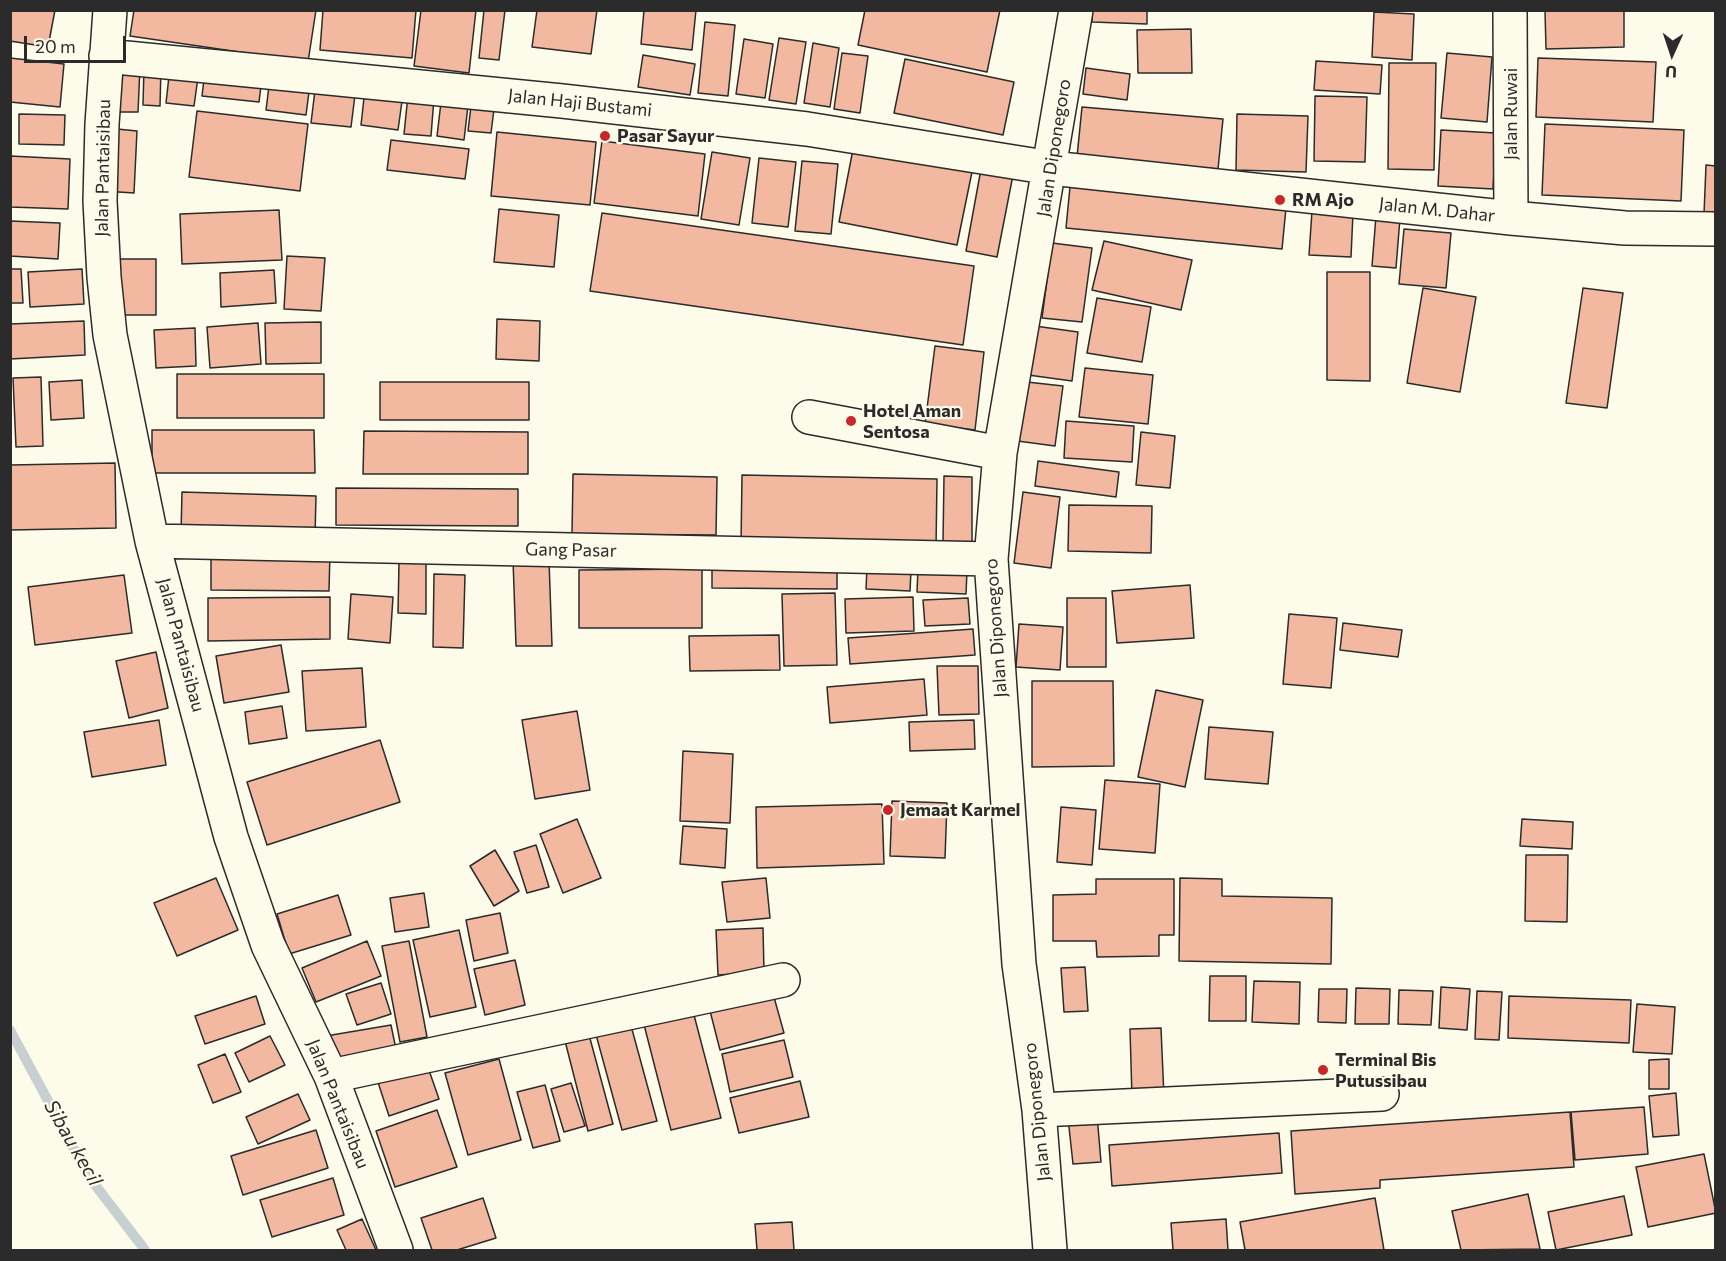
<!DOCTYPE html>
<style>
body{margin:0}
#map{position:relative;width:1726px;height:1261px;overflow:hidden;background:#fdfbea;font-family:Commissioner,sans-serif}
canvas{display:block}
.frame{position:absolute;inset:0;border:12px solid #2b2b2b;pointer-events:none}
.north{position:absolute;left:1642px;top:24px;width:60px;height:60px;-webkit-text-stroke:4px #fdfbea;paint-order:stroke;rotate:183deg;font-size:16px;font-weight:700;line-height:24px;text-align:center;color:#2b2b2b}
.north::after{content:'';display:block;margin:auto;width:21px;height:27px;background:#2b2b2b;clip-path:polygon(50% 0,100% 100%,50% 72%,0 100%)}
.scale{position:absolute;left:24px;top:36px;width:102px;height:27px;box-sizing:border-box;border:3px solid #2b2b2b;border-top:0;padding-left:8px;font-size:18px;line-height:21px;white-space:nowrap;color:#2b2b2b;-webkit-text-stroke:4px #fdfbea;paint-order:stroke}
</style>
<div id="map">
<canvas width="1726" height="1261"></canvas>
<div class="frame"></div>
<div class="north">U</div>
<div class="scale">20 m</div>
</div>
<script>
const ctx = document.querySelector('canvas').getContext('2d');
ctx.lineJoin = 'round';
function stroke(path, color, width, dash) { ctx.strokeStyle = color; ctx.lineWidth = width; ctx.lineCap = dash ? 'butt' : 'round'; ctx.setLineDash(dash || []); ctx.stroke(path); }
function paint(path, color) { ctx.fillStyle = color; ctx.fill(path, 'evenodd'); }
function label(font, color, halo, rows, align = 'center') {
  ctx.font = font + ' Commissioner,sans-serif'; ctx.lineWidth = 4.5; ctx.setLineDash([]); ctx.textBaseline = 'middle'; ctx.strokeStyle = halo; ctx.fillStyle = color; for (const [text, x, y, turn = 0] of rows) {
    ctx.save(); ctx.translate(x, y); ctx.rotate((+turn || 0) * Math.PI / 180); ctx.textAlign = isNaN(turn) ? turn : align; if (halo) ctx.strokeText(text, 0, 0); ctx.fillText(text, 0, 0); ctx.restore();
  }
}
const stream = new Path2D(`
 M10 1030 89 1177 145 1250`);
const building = new Path2D(`
 M10 10H55L48 47 10 41Z
 M134 10H316L308 62 130 36Z
 M323 10H416L412 58 320 50Z
 M421 10H476L469 73 414 66Z
 M484 10H505L499 60 479 58Z
 M537 10H597L591 54 532 47Z
 M644 10H696L692 50 641 44Z
 M865 10H1000L987 72 858 45Z
 M1092 10H1147V24L1092 22Z
 M1624 10V47L1546 49 1545 11Z
 M1374 12 1414 14 1412 60 1372 57Z
 M705 22 735 25 728 96 698 93Z
 M1191 29 1192 73H1138L1137 30Z
 M779 38 806 42 796 104 769 100Z
 M744 39 773 44 765 98 736 94Z
 M813 43 839 48 830 107 804 103Z
 M842 53 868 56 860 113 834 109Z
 M1447 53 1492 57 1487 122 1441 118Z
 M643 55 695 64 690 95 638 87Z
 M10 58 64 64 60 107 10 102Z
 M1538 58 1656 62 1653 122 1536 117Z
 M905 59 1014 82 1003 135 894 113Z
 M1316 61 1382 65 1380 94 1314 90Z
 M1389 63H1436L1434 170 1388 169Z
 M110 67H140L138 112H109Z
 M144 67H161L160 106 143 105Z
 M170 67 199 70 194 106 166 103Z
 M1086 68 1130 74 1127 100 1083 94Z
 M205 71 262 78 259 102 202 96Z
 M270 78 310 84 306 115 266 110Z
 M316 82 356 87 351 127 311 123Z
 M365 89 403 94 398 130 361 125Z
 M442 94 469 97 464 140 437 136Z
 M408 95 434 98 431 136 404 134Z
 M1315 96 1367 97 1365 162 1314 161Z
 M472 98 495 101 491 133 468 131Z
 M1082 107 1223 119 1218 169 1077 157Z
 M197 111 308 124 300 191 189 177Z
 M19 114 65 115 64 145 19 144Z
 M1237 114 1308 116 1306 172 1236 170Z
 M1545 124 1684 130 1681 201 1542 195Z
 M107 128 137 131 134 193 103 191Z
 M1441 130 1496 133 1493 189 1438 186Z
 M497 132 596 142 590 205 491 196Z
 M391 140 469 149 465 179 387 170Z
 M602 141 705 154 698 216 594 203Z
 M854 144 973 167 957 245 839 222Z
 M712 152 750 158 739 225 701 219Z
 M10 156 70 159 68 209 10 207Z
 M759 158 796 162 788 227 752 223Z
 M802 161 838 164 831 234 795 231Z
 M1706 165 1716 166V214H1704Z
 M981 169 1013 175 997 257 966 251Z
 M1070 187 1286 208 1282 249 1066 228Z
 M499 209 559 215 554 267 494 262Z
 M279 210 282 260 182 264 180 214Z
 M1312 211 1353 213 1351 257 1309 255Z
 M602 213 974 266 963 345 590 291Z
 M1376 216 1400 218 1396 268 1372 266Z
 M10 221 60 223 58 259 10 256Z
 M1404 229 1451 233 1446 288 1399 284Z
 M1104 241 1192 260 1181 310 1092 290Z
 M1052 243 1092 248 1082 322 1042 318Z
 M287 256 325 258 321 311 284 309Z
 M111 259H156V315H111Z
 M10 269H21L23 303H10Z
 M82 269 84 304 30 307 28 272Z
 M274 270 276 303 221 307 220 273Z
 M1327 272H1370V381L1327 380Z
 M1423 288 1476 297 1460 392 1407 383Z
 M1583 288 1623 293 1607 408 1566 403Z
 M1097 298 1151 307 1142 362 1087 353Z
 M497 319 540 321 539 361 496 359Z
 M84 321 85 355 10 359V324Z
 M321 322V363L266 364 265 323Z
 M258 323 261 364 210 368 207 327Z
 M1035 326 1078 332 1072 381 1028 375Z
 M195 328 196 366 156 368 154 330Z
 M935 346 984 352 975 430 925 424Z
 M1085 368 1153 375 1148 424 1079 417Z
 M177 374H324V418H177Z
 M41 377 43 446 16 447 13 378Z
 M82 380 84 418 51 420 49 382Z
 M1018 381 1063 386 1055 446 1010 440Z
 M380 382H529V420H380Z
 M1066 421 1134 426 1132 462 1064 458Z
 M152 430H314L315 473H152Z
 M364 431 528 432V474H363Z
 M1141 432 1175 436 1170 488 1136 485Z
 M1038 461 1119 472 1116 497 1035 486Z
 M115 463 116 528 10 530V465Z
 M573 474 717 477 716 535 572 534Z
 M742 475 937 479 936 548 741 544Z
 M944 476 972 477V543L943 542Z
 M336 488 518 489V526L336 525Z
 M182 492 316 496 315 536 181 533Z
 M1023 492 1060 497 1051 568 1014 563Z
 M1069 505 1152 506 1151 553 1068 551Z
 M211 551 330 552 329 591 211 590Z
 M513 560H549L552 646H516Z
 M712 561 837 562V589L712 588Z
 M399 562 426 563V614L398 613Z
 M867 567 911 570 910 591 866 589Z
 M918 568 967 571 966 594 917 592Z
 M702 569V628H579V570Z
 M434 574 465 575 463 648 433 647Z
 M124 575 132 633 35 645 28 587Z
 M1190 585 1194 638 1117 643 1112 591Z
 M835 593 837 665 784 666 782 594Z
 M351 594 393 597 390 643 348 639Z
 M330 597V639L208 641V598Z
 M913 597 914 631 846 633 845 599Z
 M968 598 970 624 925 626 923 600Z
 M1067 598H1106V667H1067Z
 M1289 614 1337 618 1331 688 1283 684Z
 M1343 623 1402 630 1398 657 1340 650Z
 M1019 624 1063 627 1060 670 1016 667Z
 M973 629 975 655 850 664 848 638Z
 M779 635 780 670 690 671 689 636Z
 M281 645 289 692 224 703 216 656Z
 M156 652 168 708 129 718 116 661Z
 M937 666H978L979 714 939 715Z
 M362 668 366 727 306 731 302 671Z
 M924 679 927 715 830 723 827 687Z
 M1032 681H1113L1114 766 1032 767Z
 M1156 690 1203 700 1185 787 1138 777Z
 M282 706 287 738 249 744 245 712Z
 M577 711 590 790 535 799 522 720Z
 M159 720 166 765 92 777 84 732Z
 M974 720 975 749 910 751 909 722Z
 M1209 727 1273 732 1268 784 1205 779Z
 M380 740 400 802 267 845 247 782Z
 M683 751 733 754 730 823 680 821Z
 M1105 780 1160 784 1155 853 1099 849Z
 M892 801 947 803 945 858 890 856Z
 M882 804 884 864 757 868 756 807Z
 M1061 807 1096 810 1092 865 1057 862Z
 M577 819 601 878 563 893 540 834Z
 M1522 819 1573 822 1572 849 1520 846Z
 M683 826 727 829 725 868 680 864Z
 M536 845 549 887 527 893 514 852Z
 M495 850 519 891 494 906 470 866Z
 M1526 855H1568L1567 922 1525 921Z
 M216 878 238 930 177 956 154 903Z
 M766 878 770 918 727 922 722 882Z
 M1180 878 1222 879V896L1332 898 1331 964 1179 961Z
 M1096 879H1174V935H1159V956L1097 957 1096 941H1053V895L1096 894Z
 M424 893 429 927 395 932 390 898Z
 M338 895 351 935 289 954 277 914Z
 M500 913 508 953 474 961 466 920Z
 M763 928 764 972 718 975 716 930Z
 M459 930 476 1007 430 1017 413 940Z
 M367 941 381 976 316 1002 302 968Z
 M409 941 427 1037 400 1042 382 946Z
 M515 960 525 1005 485 1015 474 969Z
 M1085 967 1088 1011 1064 1012 1061 968Z
 M1210 976H1246V1021H1209Z
 M1254 981 1300 982 1299 1024 1252 1022Z
 M381 983 391 1014 357 1025 346 994Z
 M1441 987 1470 989 1467 1030 1439 1028Z
 M1356 988 1390 989 1389 1024H1355Z
 M1319 989H1347L1346 1023 1318 1022Z
 M772 990 784 1033 720 1050 709 1007Z
 M1399 990 1433 991 1431 1025 1398 1024Z
 M1477 991 1502 992 1499 1040 1475 1039Z
 M256 996 265 1024 205 1044 195 1016Z
 M689 996 721 1118 671 1130 640 1009Z
 M1509 996 1631 1000 1629 1043 1508 1038Z
 M1637 1004 1675 1007 1672 1054 1633 1052Z
 M630 1022 657 1121 622 1130 595 1031Z
 M391 1025 398 1059 326 1071 320 1037Z
 M1161 1028 1164 1097 1132 1098 1130 1029Z
 M588 1031 613 1124 588 1131 564 1037Z
 M270 1036 285 1065 249 1082 235 1053Z
 M784 1040 793 1077 730 1092 722 1054Z
 M423 1053 439 1099 389 1116 374 1070Z
 M225 1054 241 1092 213 1103 198 1065Z
 M499 1059 521 1140 468 1155 445 1073Z
 M1669 1059V1089H1649V1060Z
 M800 1081 809 1117 739 1133 730 1098Z
 M571 1083 585 1126 564 1132 551 1089Z
 M545 1085 560 1141 533 1148 517 1092Z
 M1676 1093 1679 1135 1653 1137 1649 1096Z
 M298 1094 310 1120 258 1144 246 1117Z
 M1644 1107 1648 1154 1575 1160 1571 1112Z
 M437 1110 457 1167 395 1187 376 1131Z
 M1570 1112 1574 1167 1380 1180V1188L1295 1194 1291 1131Z
 M1097 1115 1101 1162 1073 1164 1068 1118Z
 M316 1130 328 1168 243 1195 231 1156Z
 M1279 1133 1282 1173 1112 1186 1109 1145Z
 M1704 1154 1716 1213 1648 1227 1636 1167Z
 M333 1178 344 1215 272 1237 260 1200Z
 M1528 1194 1540 1249 1461 1250 1452 1211Z
 M1624 1196 1632 1235 1556 1250 1548 1212Z
 M483 1198 496 1238 457 1250H432L421 1218Z
 M1375 1198 1384 1250H1245L1240 1222Z
 M362 1219 376 1250H346L337 1230Z
 M1226 1219 1228 1250H1173L1171 1223Z
 M792 1222 794 1250H757L755 1224Z`);
const minor = new Path2D(`
 M110 10 102 124 100 201 104 277 110 335 152 541 231 837 268 945 331 1076 396 1250
 M1510 10 1511 218
 M106 56 562 101 807 129 1051 168 1511 218 1625 228 1716 229
 M809 417 1000 453
 M152 541 991 559
 M331 1076 783 980
 M1039 1110 1382 1094
 M1050 1250 1039 1110 1019 964 991 559 1000 453 1076 10`);
const markers = [
 [605,136,6,"#c62828"],
 [1280,200,6,"#c62828"],
 [851,421,6,"#c62828"],
 [888,810,6,"#c62828"],
 [1323,1070,6,"#c62828"]
];
const streetNames = [
 ["Jalan Haji Bustami",580,103,6],
 ["Jalan Ruwai",1511,114,-90],
 ["Jalan Diponegoro",1054,148,-81],
 ["Jalan Pantaisibau",103,168,-89],
 ["Jalan M. Dahar",1437,210,6],
 ["Gang Pasar",571,550,1],
 ["Jalan Diponegoro",996,628,-94],
 ["Jalan Pantaisibau",181,645,75],
 ["Jalan Pantaisibau",338,1104,68],
 ["Jalan Diponegoro",1037,1112,-96]
];
const poiNames = [
 ["Pasar Sayur",617,136],
 ["RM Ajo",1292,200],
 ["Hotel Aman",863,411],
 ["Sentosa",863,432],
 ["Jemaat Karmel",900,810],
 ["Terminal Bis",1335,1060],
 ["Putussibau",1335,1081]
];
const waterNames = [
 ["Sibau kecil",73,1143,60]
];
stroke(stream, '#c7d0d0', 10);
paint(building, '#f2b8a0');
stroke(building, '#2b2b2b', 1.5);
stroke(minor, '#2b2b2b', 36);
stroke(minor, '#fdfbea', 33);
for (const [x, y, r, color] of markers) { const dot = new Path2D(); dot.arc(x, y, r, 0, 2 * Math.PI); ctx.fillStyle = color; ctx.fill(dot); stroke(dot, '#fdfbea', 2); }
label('18px', '#2b2b2b', '#fdfbea', streetNames);
label('bold 18px', '#2b2b2b', '#fdfbea', poiNames, 'left');
label('italic 20px', '#2b2b2b', '#fdfbea', waterNames);
</script>
